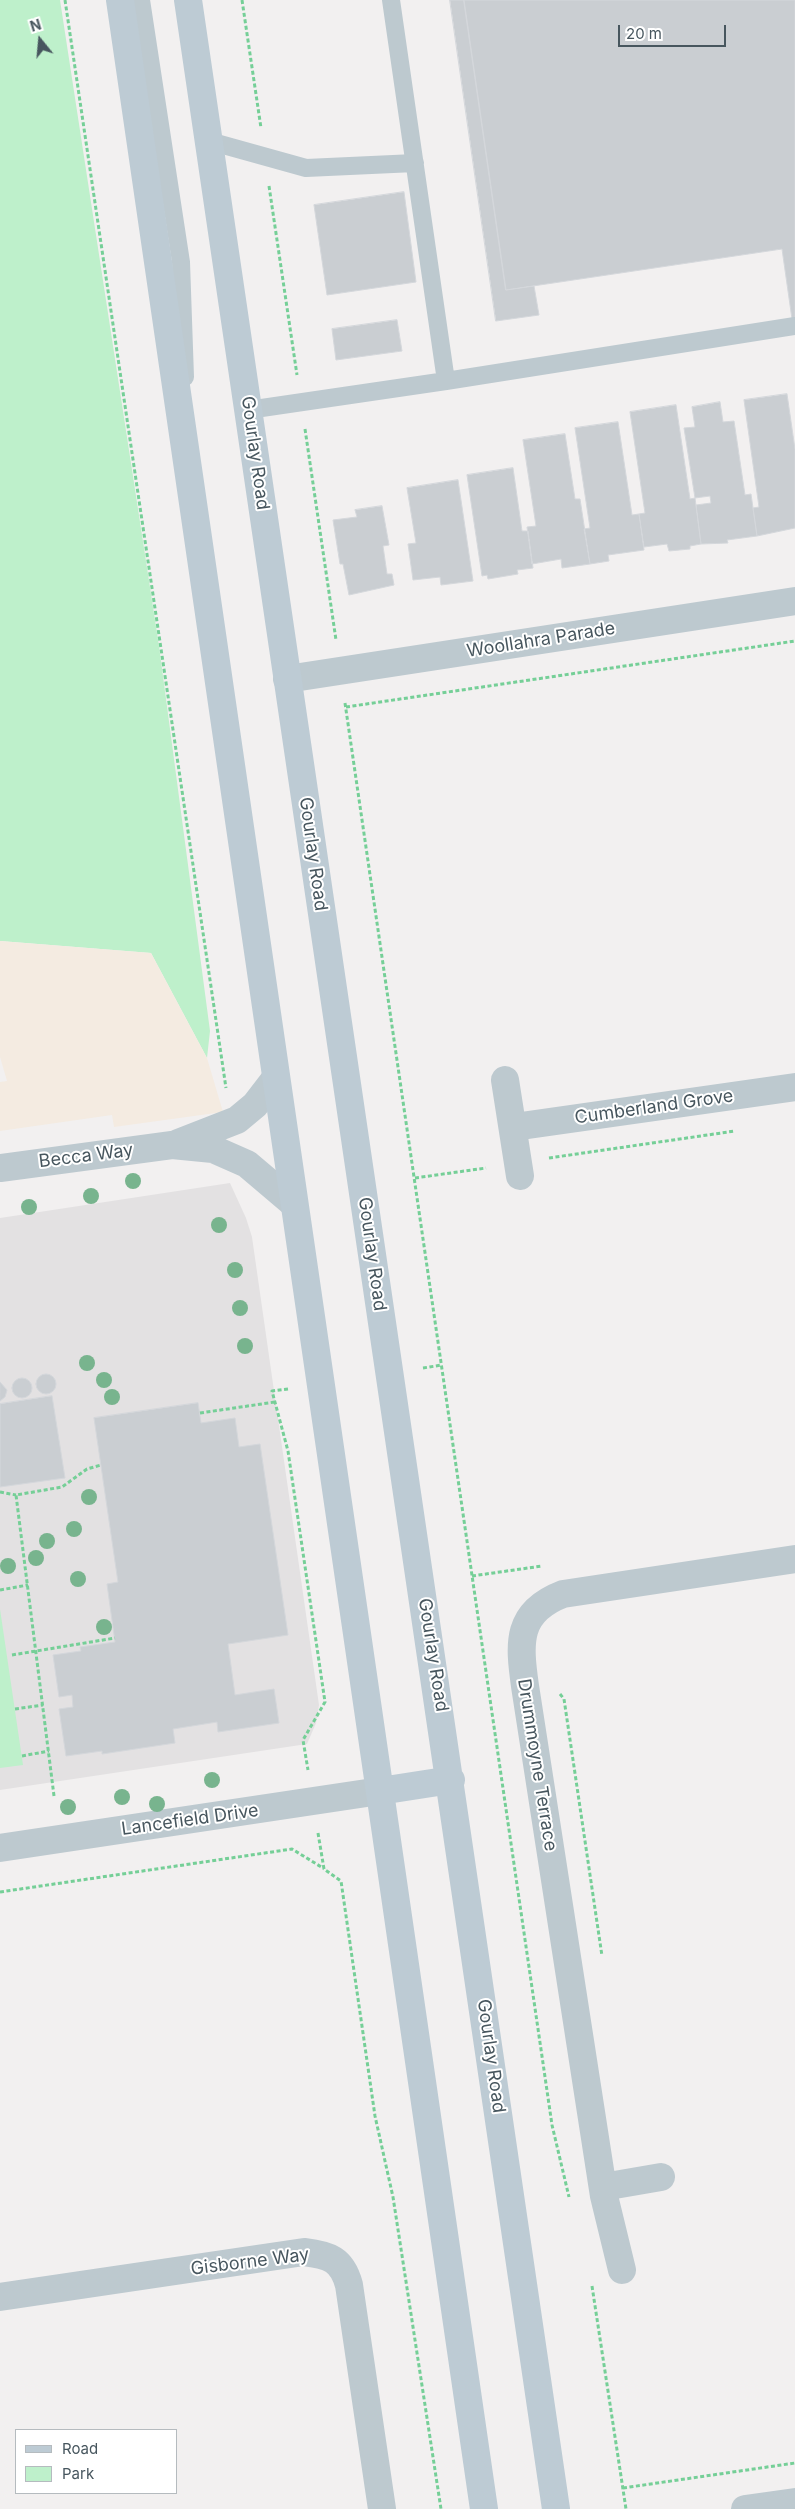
<!DOCTYPE html>
<style>
body{margin:0}
#map{position:relative;width:795px;height:2509px;overflow:hidden;background:#f2f0f0;font-family:Inter,sans-serif}
canvas{display:block}
.legend{position:absolute;left:15px;top:2429px;width:162px;height:65px;box-sizing:border-box;background:#fff;border:1px solid #b5bbbf;margin:0;padding:6px 9px;list-style:none;font-size:15px;color:#47565e}
.legend li{display:flex;align-items:center;gap:10px;height:25px}
.legend b{width:25px;border:1px solid #b5bbbf}
.north{position:absolute;left:15px;top:15px;width:50px;height:50px;-webkit-text-stroke:4px #fff;paint-order:stroke;rotate:343deg;font-size:14px;font-weight:700;line-height:20px;text-align:center;color:#47565e}
.north::after{content:'';display:block;margin:auto;width:18px;height:22px;background:#47565e;clip-path:polygon(50% 0,100% 100%,50% 72%,0 100%)}
.scale{position:absolute;left:618px;top:25px;width:108px;height:22px;box-sizing:border-box;border:2px solid #47565e;border-top:0;padding-left:6px;font-size:15px;line-height:18px;white-space:nowrap;color:#47565e;-webkit-text-stroke:4px #fff;paint-order:stroke}
</style>
<div id="map">
<canvas width="795" height="2509"></canvas>
<ul class="legend">
<li><b style="height:6px;background:#bdcbd4"></b>Road</li>
<li><b style="height:14px;background:#bef0cb"></b>Park</li>
</ul>
<div class="north">N</div>
<div class="scale">20 m</div>
</div>
<script>
const ctx = document.querySelector('canvas').getContext('2d');
ctx.lineJoin = 'round';
function paint(path, color) { ctx.fillStyle = color; ctx.fill(path, 'evenodd'); }
function stroke(path, color, width, dash) { ctx.strokeStyle = color; ctx.lineWidth = width; ctx.lineCap = dash ? 'butt' : 'round'; ctx.setLineDash(dash || []); ctx.stroke(path); }
function label(font, color, halo, rows, align = 'center') {
  ctx.font = font + ' Inter,sans-serif'; ctx.lineWidth = 4; ctx.setLineDash([]); ctx.textBaseline = 'middle'; ctx.strokeStyle = halo; ctx.fillStyle = color; for (const [text, x, y, turn = 0] of rows) {
    ctx.save(); ctx.translate(x, y); ctx.rotate((+turn || 0) * Math.PI / 180); ctx.textAlign = isNaN(turn) ? turn : align; if (halo) ctx.strokeText(text, 0, 0); ctx.fillText(text, 0, 0); ctx.restore();
  }
}
const education = new Path2D(`
 M230 1183 246 1218 252 1237 319 1705 316 1723 307 1744 0 1790V1218Z`);
const green = new Path2D(`
 M0 0H60L159 646 210 1031 207 1058 151 953 0 941Z
 M0 1609 23 1765 0 1768Z`);
const sand = new Path2D(`
 M0 941 151 953 207 1058 223 1112 114 1127 112 1115 0 1131V1082L7 1081 0 1057Z`);
const building = new Path2D(`
 M450 0H464L506 290 534 286 539 315 496 321Z
 M464 0H795V319H792L782 249 506 290Z
 M404 192 416 282 327 295 314 205Z
 M397 320 402 351 336 360 332 329Z
 M787 394 795 449V528L757 536 753 508 759 507 744 400Z
 M720 402 723 422 734 421 745 495 751 494 757 536 727 540 728 543 701 544 696 505 711 503 710 496 695 498 684 428 695 427 692 407Z
 M676 405 690 499 695 498 701 544 690 546V549L669 551 667 544 644 547 639 514 645 513 630 412Z
 M618 422 632 515 639 514 644 550 608 555 609 561 590 564 584 529 590 528 575 428Z
 M565 434 575 499H580L590 564 562 568 561 559 532 564 527 527 536 526 523 440Z
 M513 468 522 531H528L533 568 517 570 518 574 488 579 487 575 482 576 467 475Z
 M458 480 473 581 441 585 440 577 413 580 408 544 416 543 407 488Z
 M382 506 389 545 383 546 387 574H392L394 585 349 595 343 564H340L333 520 357 517 355 510Z
 M36 1384a10 10 0 1 1 20 0a10 10 0 1 1-20 0Z
 M12 1388a10 10 0 1 1 20 0a10 10 0 1 1-20 0Z
 M0 1382 7 1390 5 1397 0 1401Z
 M52 1396 65 1478 0 1487V1404Z
 M198 1403 201 1423 235 1418 239 1447 260 1444 288 1635 228 1644 235 1695 274 1689 279 1723 218 1732 217 1722 173 1729 175 1743 102 1754V1751L66 1756 59 1709 73 1707 72 1695 59 1697 53 1655 81 1651 80 1647 115 1642 107 1584 118 1582 94 1418Z`);
const path = new Path2D(`
 M65 0 226 1088
 M242 0 261 128
 M269 186 297 375
 M305 429 336 640
 M345 703 552 2125 569 2197
 M346 707 795 641
 M549 1158 735 1131
 M415 1178 486 1168
 M423 1368 442 1365
 M288 1389 272 1391 288 1451 325 1702 303 1740 308 1770
 M200 1413 275 1402
 M0 1492 16 1495
 M472 1576 542 1566
 M0 1590 28 1585
 M12 1655 115 1638
 M560 1694 564 1699 602 1956
 M15 1709 43 1705
 M22 1756 49 1751
 M54 1796 16 1495 62 1487 87 1469 101 1465
 M318 1833 324 1869 341 1881 375 2116 393 2197 441 2509
 M0 1892 292 1849 323 1868
 M592 2286 626 2509
 M623 2488 795 2463`);
const service = new Path2D(`
 M141 0 181 262 185 377
 M209 141 306 168 415 163
 M446 381 795 326
 M248 410 446 381 391 0`);
const minor = new Path2D(`
 M287 679 795 601
 M505 1080 520 1176
 M514 1127 795 1087
 M178 1143 237 1120 255 1105 275 1079
 M0 1168 172 1145 213 1149 247 1164 293 1203
 M0 1848 380 1791
 M603 2187 661 2177
 M622 2270 604 2196 525 1686C519 1643 516 1612 563 1594L795 1559
 M0 2297 304 2252C329 2255 342 2259 349 2285L382 2509
 M745 2509 795 2502`);
const secondary = new Path2D(`
 M120 0 484 2509
 M188 0C310 836 436 1672 556 2509
 M380 1791 451 1780`);
const trees = [
 [133,1181],
 [91,1196],
 [29,1207],
 [219,1225],
 [235,1270],
 [240,1308],
 [245,1346],
 [87,1363],
 [104,1380],
 [112,1397],
 [89,1497],
 [74,1529],
 [47,1541],
 [36,1558],
 [8,1566],
 [78,1579],
 [104,1627],
 [212,1780],
 [122,1797],
 [157,1804],
 [68,1807]
];
const streetNames = [
 ["Gourlay Road",255,453,82],
 ["Woollahra Parade",541,640,-9],
 ["Gourlay Road",313,854,82],
 ["Cumberland Grove",654,1107,-8],
 ["Becca Way",86,1156,-7],
 ["Gourlay Road",372,1254,82],
 ["Gourlay Road",433,1655,81],
 ["Drummoyne Terrace",537,1765,81],
 ["Lancefield Drive",190,1820,-8],
 ["Gourlay Road",491,2056,82],
 ["Gisborne Way",250,2262,-7]
];
paint(education, '#e3e1e2');
paint(green, '#bef0cb');
paint(sand, '#f4ebe1');
paint(building, '#caced2');
stroke(building, '#d4d7db', 1);
stroke(path, '#75cf97', 3, [4, 2.5]);
stroke(service, '#bdc9cf', 18);
stroke(minor, '#bdc9cf', 28);
stroke(secondary, '#bdcbd4', 28);
ctx.fillStyle = '#78b48e';
for (const [x, y] of trees) { ctx.beginPath(); ctx.arc(x, y, 8, 0, 2 * Math.PI); ctx.fill(); }
label('18px', '#47565e', '#fff', streetNames);
</script>
